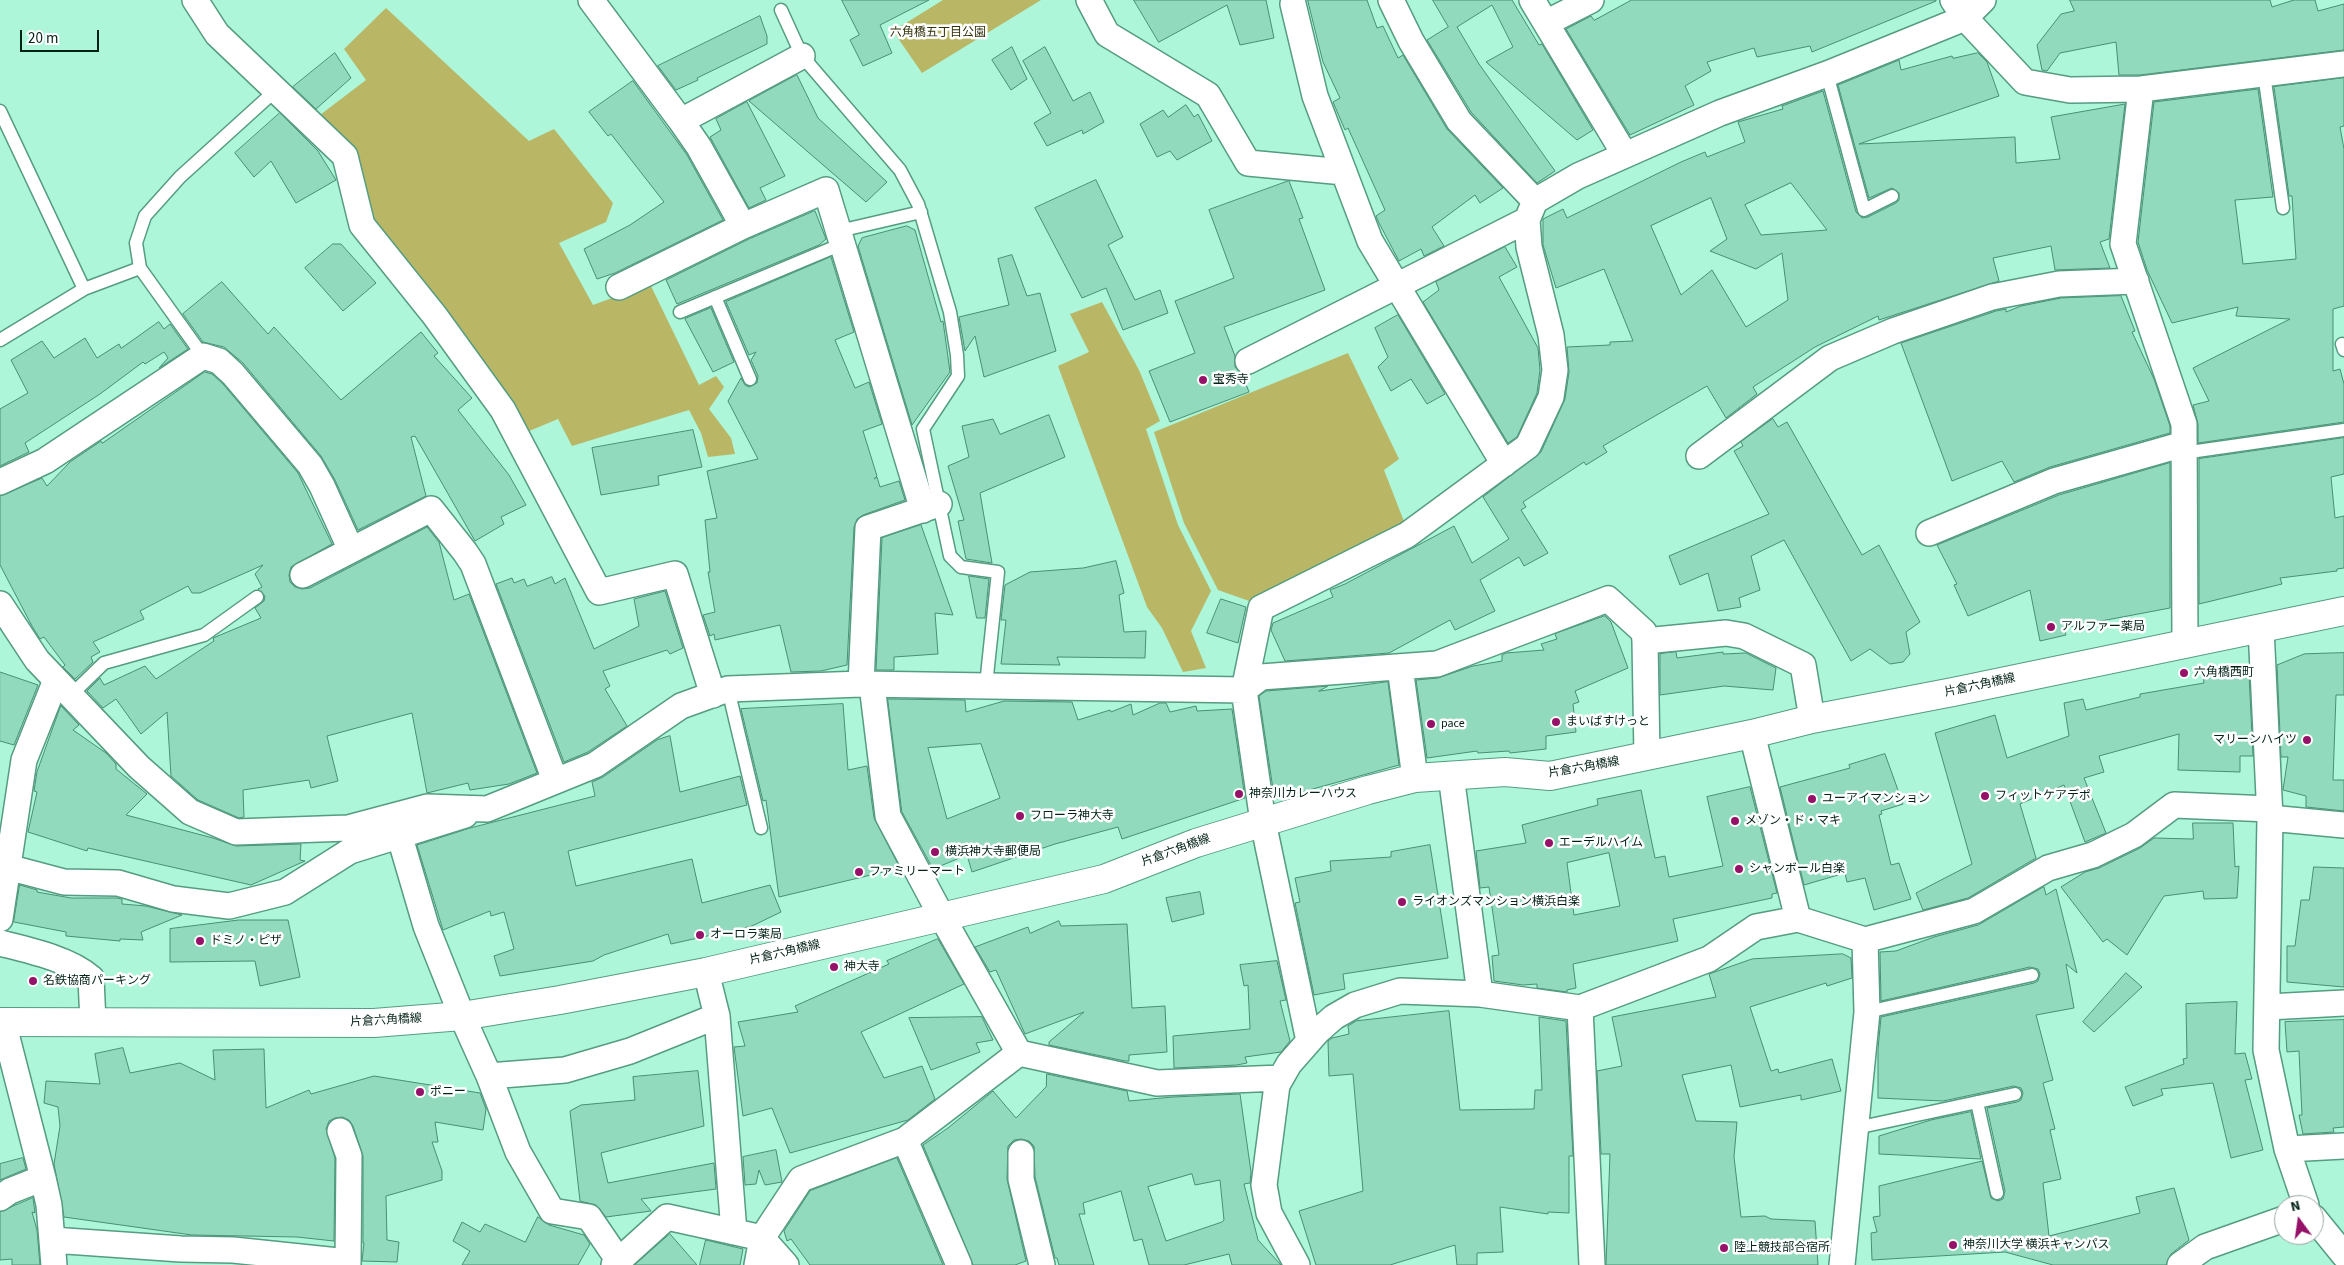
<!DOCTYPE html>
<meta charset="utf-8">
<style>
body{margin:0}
#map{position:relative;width:2344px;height:1265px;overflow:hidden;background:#adf6d9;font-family:"Source Sans 3",sans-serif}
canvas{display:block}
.north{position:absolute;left:2274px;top:1195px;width:50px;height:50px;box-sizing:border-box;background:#fff;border:1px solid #9aa6a2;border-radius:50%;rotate:346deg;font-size:14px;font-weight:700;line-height:20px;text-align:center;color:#022117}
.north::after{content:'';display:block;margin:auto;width:18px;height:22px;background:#961168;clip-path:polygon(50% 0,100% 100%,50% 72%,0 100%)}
.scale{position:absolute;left:20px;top:30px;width:79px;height:22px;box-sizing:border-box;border:2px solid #022117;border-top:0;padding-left:6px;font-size:15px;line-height:18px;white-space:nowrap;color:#022117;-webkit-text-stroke:4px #fff;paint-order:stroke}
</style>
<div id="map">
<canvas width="2344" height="1265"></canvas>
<div class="north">N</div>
<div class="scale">20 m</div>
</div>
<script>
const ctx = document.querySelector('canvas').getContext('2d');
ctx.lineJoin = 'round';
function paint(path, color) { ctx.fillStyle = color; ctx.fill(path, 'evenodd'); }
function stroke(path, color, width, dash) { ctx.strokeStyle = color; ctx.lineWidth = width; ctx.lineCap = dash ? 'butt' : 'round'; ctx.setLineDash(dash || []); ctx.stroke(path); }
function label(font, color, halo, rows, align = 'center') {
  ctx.font = font + ' "Source Sans 3","Noto Sans JP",sans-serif'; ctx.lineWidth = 5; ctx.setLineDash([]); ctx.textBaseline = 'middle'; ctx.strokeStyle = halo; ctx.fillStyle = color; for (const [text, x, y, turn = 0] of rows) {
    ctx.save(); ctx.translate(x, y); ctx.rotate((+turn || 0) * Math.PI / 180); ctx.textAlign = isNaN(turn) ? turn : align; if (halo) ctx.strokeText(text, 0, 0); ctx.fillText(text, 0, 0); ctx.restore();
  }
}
const green = new Path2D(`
 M943 0H1041L922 73 893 31Z
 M386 8 529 141 554 129 613 203 606 222 559 243 593 305 650 284 699 385 716 376 724 387 709 409 731 438 735 454 708 457 701 433 689 410 572 446 558 419 522 434 366 221 351 152 320 115 366 80 344 49Z
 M1102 302 1139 370 1160 421 1146 429 1178 525 1211 591 1191 631 1206 668 1183 672 1162 628 1147 607 1058 366 1089 352 1070 314Z
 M1348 353 1399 459 1384 470 1405 524 1252 602 1218 590 1184 523 1154 432Z`);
const building = new Path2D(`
 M842 0H929L880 25 892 53 863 66 850 40 859 35Z
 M1134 0H1266L1274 38 1240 45 1227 5 1159 42Z
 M1308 0H1367L1377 28 1383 26 1398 58 1403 55 1447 129 1503 188 1480 203 1475 195 1432 227 1444 246 1424 256 1421 249 1399 261 1379 223 1376 216 1385 210 1348 128 1345 130 1333 102 1340 98 1323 62Z
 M1433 0H1512L1539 45 1542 44 1593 130 1577 140 1486 62 1513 47 1492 5 1457 27 1479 64 1555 171 1537 183 1471 112 1427 40 1448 27Z
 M1632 0H1936V1L1812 52 1810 46 1757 57 1754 48 1707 62 1711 71 1685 86 1694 105 1630 135 1566 29 1591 16 1594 20Z
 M2070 0H2270L2272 7 2294 0H2315L2318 11 2344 4V50L2140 75H2119L2116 42 2060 53 2047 71 2042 70 2037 45 2061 14 2074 11Z
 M760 16 767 36V44L697 78 698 80 676 90 658 66Z
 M1012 47 1027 79 1011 90 992 60Z
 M1045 47 1073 101 1090 92 1104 122 1083 134 1082 130 1047 146 1034 123 1051 113 1023 61Z
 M335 53 351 78 316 109 293 87Z
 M1978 53 1987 62 1999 96 1859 144 2015 137 2016 163 2060 159 2051 117 2125 104 2109 239 2100 242 2110 268 2055 270 2051 246 1993 258 1999 281 1879 320 1878 316 1815 347 1753 387 1757 394 1726 418 1707 386 1603 446 1607 452 1586 465 1584 462 1523 502 1526 507 1521 510 1548 553 1524 566 1519 557 1480 580 1495 611 1455 630 1450 620 1389 653 1285 661 1271 630 1273 623 1333 597 1330 590 1345 584 1454 526 1472 563 1509 539 1483 497 1541 452 1565 399 1569 372 1567 347 1610 345V342L1633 341 1604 269 1556 288 1543 245V219L1563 209 1567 218 1681 162 1705 152 1707 157 1745 142 1738 122 1783 109 1782 106 1823 91 1856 212 1862 218 1868 217 1896 203 1899 200V193L1892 188 1869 198 1838 85 1899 60 1901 70 1952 56 1953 58ZM1791 183 1827 230 1761 235 1745 205ZM1711 198 1727 239 1710 251 1756 269 1782 253 1788 300 1746 327 1712 270 1681 295 1651 226Z
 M797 75 818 118 887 182 866 202 749 101Z
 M2344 78V126L2340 127 2344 149V306L2333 309V371L2340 369 2344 384V422L2198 443V424L2193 405 2209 401 2193 368 2290 319 2236 316 2238 307 2172 323 2147 270 2138 242 2154 102 2258 89 2273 197 2235 200 2243 264 2296 259 2292 196H2289L2274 87Z
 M633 81 687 155 723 220 615 273 597 279 584 249 630 225 664 202 611 134 608 136 589 112Z
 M747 102 785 176 760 188 766 200 749 208 710 137 721 130 716 119Z
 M1186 105 1194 117 1198 114 1212 141 1177 160 1170 151 1157 157 1140 124 1163 110 1168 117Z
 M280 113 318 151 336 180 296 203 271 161 254 177 235 153Z
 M1096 180 1123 237 1108 245 1135 300 1160 290 1168 313 1123 330 1106 288 1082 298 1035 208Z
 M1289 181 1303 218 1299 219 1325 290 1224 327 1235 356V367L1242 374 1249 392 1170 422 1149 371 1195 353 1175 301 1234 278 1209 210Z
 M815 211 826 239 819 245 677 304 666 280 749 239Z
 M907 226 915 230 941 322 943 321 950 372 912 425 858 246 862 238Z
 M333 244H341L376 283 343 311 305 268Z
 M1505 247 1517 267 1499 277 1538 348 1540 370 1537 393 1517 437 1508 443 1423 302 1439 290 1436 282Z
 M1012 255 1027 296 1040 293 1056 351 984 377 975 336 965 351 959 317 1009 305 998 259Z
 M831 257 854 332 835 340 855 388 869 382 882 424 863 431 877 476 874 479 877 477 880 487 899 481 905 500 863 515 857 519 854 527 847 665 821 671 791 672 780 625 715 640 714 634 710 636 703 615 715 612 708 572H710L705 520 717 518 707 471 758 459 728 401 741 378 745 385 749 387 757 383 758 376 751 360 756 352 749 355 726 302Z
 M222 282 268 334 274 327 341 400 421 332 438 353 434 356 472 398 458 410 509 475 526 505 501 517 504 524 475 541 415 436 411 437 426 496 358 530 335 480 321 456 243 363 224 347 203 342 183 314Z
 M2121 296 2135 331 2132 332 2154 379 2170 426V433L2050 467 2014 482 2002 461 1952 481 1901 343 1996 311 2006 309V312L2021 306 2061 298Z
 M711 308 734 362 713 372 685 319Z
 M1398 315 1445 394 1427 404 1411 379 1391 391 1378 367 1388 357 1375 328Z
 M159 322 164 329 170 324 188 349 159 368 168 358 164 352 145 364 143 362 100 394 25 443 29 452 0 466V409L28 393 11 360 42 341 54 358 85 338 97 358 119 344 121 348Z
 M205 372 212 374 223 384 298 473 332 544 291 567 289 575 290 582 295 587 302 589 310 588 427 527 439 542 454 600 469 594 537 773 509 784 470 790 468 783 427 793 412 713 327 736 338 781 311 788 309 780 243 790 244 817 239 818 198 800 171 776 167 712 141 734 116 699 103 708 87 691 100 678 104 685 145 666 156 679 214 641 213 638 261 618 255 608 264 601 265 596 258 589 262 587 255 574 263 565 200 593H192L188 586 140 611 144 619 93 642 100 652 91 657 93 662 75 679 63 667 65 665 44 637 40 639 32 626 0 565V496L42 478 47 486 70 462 101 441 102 443Z
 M1049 415 1065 457 980 493 992 563 966 559 958 521 964 520 948 466 969 457 962 426 993 419 1000 434Z
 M1773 419 1778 427 1787 422 1862 555 1879 545 1920 622 1906 632 1910 654 1903 662 1890 664 1870 649 1851 661 1784 540 1751 556 1760 590 1739 598 1741 607 1718 611 1708 573 1680 585 1669 556 1769 514 1734 451 1743 446 1741 442Z
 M693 430 702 467 658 476 659 485 601 495 592 448Z
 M2344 438V474L2331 477 2335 518 2344 516V568L2337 569V571L2280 578 2282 584 2199 604V459Z
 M2170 463V608L2064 628 2066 635 2040 641 2030 590 1968 616 1954 585 1957 584 1937 545 2059 495Z
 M921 525 953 615 935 613 938 654 894 657V670H876L882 538Z
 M1116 561 1124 593 1119 595 1124 632 1146 631 1145 658 1057 657 1060 665 1001 664 1006 620H1001L1005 585 1030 572 1083 568Z
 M969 576 989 579 985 618H977Z
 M552 577 555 584 565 578 594 649 639 626 634 599 665 591 683 648 670 654 667 650 603 671 610 686 605 689 627 726 588 752 564 762 496 584 512 578 514 583 524 579 527 586Z
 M1221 599 1246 607 1238 643 1207 633Z
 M1605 616 1611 622 1628 668 1575 691 1579 702 1573 704 1576 732 1546 736V749L1510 753 1509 751 1478 753 1477 751 1427 758 1416 680 1438 678 1473 666 1502 661V655L1506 653 1544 650 1541 644 1557 639 1555 634Z
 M1676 652 1677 658 1723 652V654L1746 653 1776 668 1773 690 1724 686 1660 695V654Z
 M2344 653V695H2336L2333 780H2344V811L2306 807V796L2283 790 2288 757H2281L2277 665 2304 654Z
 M0 672 38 685 14 745 0 741Z
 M2249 674 2253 756H2240V772L2178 770 2179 734 2099 756 2104 772 2084 778 2106 833 2085 842 2064 785 2020 804 2036 858 1968 898 1923 910 1916 893 1972 864 1935 733 1995 715 2007 758 2069 736 2064 703 2083 699 2086 710 2140 697V694L2204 683 2203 675Z
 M1388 682 1399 765 1277 799 1274 789H1273L1259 696 1266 691 1328 686 1319 691Z
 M888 699 965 700 966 712 1004 701 1072 702 1078 720 1110 710 1111 712 1131 704 1133 715 1160 703H1166L1170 712 1196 706 1197 711 1232 709 1245 798 1122 839 1118 827 1055 844 972 872 967 855 933 869 902 812ZM981 744 1000 798 947 819 928 748Z
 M843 704 848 770 867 766 874 818 900 868 779 897 766 800 763 801 741 709Z
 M61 706 79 725 73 730 106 753 116 764V769L147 794 126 815 213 838 236 846 301 844 300 860 305 861 251 885 88 848 87 851 28 832 37 792 34 791 37 772Z
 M670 736 680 792 740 776 747 805 568 851 576 886 692 859 702 903 770 885 781 912 752 926 671 944 668 934 604 955 593 961 500 976 494 956 514 949 504 912 491 916 490 911 443 930 417 845 470 828 595 796 592 782 603 777 657 740Z
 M1885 754 1903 804 1881 811 1882 814 1879 815 1891 865 1899 863 1911 899 1874 910 1865 878 1847 882 1845 873 1804 885 1780 787 1850 768 1849 765Z
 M1750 787 1777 893 1772 894V898L1673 919 1678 941 1573 964 1576 988 1567 990V992L1537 988V984L1523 985 1494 981 1492 956 1499 955 1489 887 1480 888 1476 851 1526 843 1522 825 1598 805 1597 799 1641 790 1655 858 1665 856 1669 877 1723 866 1707 797ZM1609 853 1620 906 1574 915 1567 863Z
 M2193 823H2233L2235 867 2239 866 2237 898 2204 899 2203 891 2164 896 2127 955 2107 939 2103 942 2061 887 2085 872 2099 868 2140 848 2154 838 2193 839Z
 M1430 845 1448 958 1343 974 1345 989 1314 995 1295 903 1300 902 1295 878 1331 871 1330 861 1391 857V852Z
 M2314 867 2344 868V987L2287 982V946H2295L2301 900H2309Z
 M20 885 37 890V892L71 898H117L122 899V904L146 906 182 915 141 932 143 940 120 939V941L66 936V932L14 922Z
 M2044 887 2046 895 2056 889 2077 973 2066 964 2074 1008 2036 1015 2053 1080 2043 1083 2055 1129 2050 1130 2061 1179 2043 1183 2049 1236 2140 1213 2136 1197 2174 1188 2189 1240 2171 1254 2166 1265H2053L2005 1252 1872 1260 1871 1233 1877 1232 1873 1217 1880 1216 1879 1186 1982 1161 1991 1198 1998 1201 2003 1199 2005 1191 1987 1108 2017 1102 2021 1100 2023 1093 2021 1088 2014 1086 1943 1101 1878 1098V1049L1881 1017 2034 983 2038 981 2040 974 2038 969 2030 967 1881 1001 1880 952 1896 951 1934 937 1978 925Z
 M1200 892 1204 914 1172 922 1166 898Z
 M239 920H288L300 977 260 986 255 961 170 962V929Z
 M1059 921 1061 926 1127 924 1132 1008 1165 1006 1167 1052 1129 1055V1061H1125L1049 1045V1042L1084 1012 1025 1034 996 970 990 972 975 947 1028 927 1030 933Z
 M938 939 964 984 861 1032 884 1078 922 1066 935 1099 908 1120 790 1153 772 1108 743 1116 734 1047 745 1046 738 1022 798 1012 795 1006 889 964 887 961Z
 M1843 954 1851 958 1852 978 1827 986 1826 983 1750 1007 1771 1071 1778 1069 1779 1073 1832 1059 1841 1091 1801 1100V1095L1740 1107 1731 1065 1682 1075 1696 1121 1737 1122 1734 1157 1741 1217 1765 1216 1771 1219 1815 1221 1818 1265H1606L1610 1154H1601L1597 1071 1622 1066 1612 1017 1716 997 1709 974 1752 959Z
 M1277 961 1286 1000 1280 1001 1290 1041 1281 1052 1245 1057 1247 1063 1237 1065 1174 1068 1173 1036 1250 1029 1248 985 1244 986 1240 965Z
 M2126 973 2142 987 2094 1032 2083 1022Z
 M2237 1002 2235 1054 2245 1053 2252 1079 2245 1080 2263 1150 2231 1158 2213 1083 2161 1089 2163 1095 2133 1106 2125 1087 2184 1064 2183 1059 2187 1058 2186 1004Z
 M1449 1011 1460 1110 1534 1109 1535 1090H1542L1539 1017 1566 1021 1573 1156H1569V1213L1548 1212V1214L1500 1207 1503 1252 1477 1253V1265H1457L1455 1245 1390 1265H1316L1299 1211 1363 1191 1353 1074 1329 1076 1328 1041 1332 1038 1349 1034 1348 1026 1356 1021Z
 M982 1017 993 1040 976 1043 980 1052 931 1070 909 1018Z
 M2344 1020V1127L2333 1128 2334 1132 2303 1134 2299 1115H2302L2299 1051 2287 1052 2285 1022Z
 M123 1048 130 1073 180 1063 215 1080 213 1050 264 1049 266 1108 309 1090 311 1094 374 1076 480 1093 486 1109 483 1130 435 1122 438 1142H432L442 1171V1180L386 1196 387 1240 399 1242 397 1262 362 1261 364 1243H363V1156L353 1126 349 1120 342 1117 335 1118 329 1121 326 1129 335 1158 334 1241 297 1237 192 1235 64 1217 54 1164 60 1126 58 1107 44 1103 46 1081 100 1084 95 1054Z
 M698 1071 704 1126 601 1153 608 1183 714 1163 716 1189 641 1199 651 1211 606 1217 596 1205 580 1201 570 1111 581 1105 635 1100 633 1077Z
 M1047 1074 1127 1091 1129 1101 1173 1097 1240 1094 1251 1172 1250 1183 1244 1184 1258 1240 1281 1265H1232L1229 1254 1184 1265H1149L1142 1239 1134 1241 1121 1191 1083 1203 1085 1214H1079L1094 1265H1059L1057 1258H1055L1035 1177 1034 1146 1029 1141 1021 1139 1014 1140 1008 1146 1007 1179 1026 1261 1015 1265H973L923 1145 948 1128 993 1091 1016 1118 1046 1087ZM1192 1174 1195 1185 1220 1180 1224 1220 1222 1222 1166 1241 1148 1187Z
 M1971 1112 1981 1159 1879 1154V1136L1931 1120Z
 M776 1150 782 1182 765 1185 759 1170 756 1184 745 1185 743 1157Z
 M23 1158 26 1169 0 1180V1164Z
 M897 1158 943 1265H810L791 1239 787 1241 784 1231 810 1191Z
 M33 1198 35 1213 32 1212 37 1230 40 1265H12V1259L0 1260V1212Z
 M538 1217 549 1225 584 1235 590 1244 578 1265H462L470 1251 453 1241 462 1222 480 1232 485 1224 525 1242Z
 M670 1234 697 1265H635Z
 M706 1240 743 1249 740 1265H700Z`);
const service = new Path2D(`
 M781 10 802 56 900 170 918 204 950 312 957 355 958 376 923 429 950 556 961 567 998 572 986 685
 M1827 74 1864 210 1892 196
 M2264 74 2283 208
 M0 111 84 289
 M839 231 921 212
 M715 297 750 379
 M680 312 842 244
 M0 340 84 289 140 268
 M2342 344 2344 350
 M203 356 140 268 136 243 145 216 180 177 276 90
 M2183 453 2344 430
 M728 689 761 828
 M70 696 104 663 204 635 257 597
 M1867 1012 2032 975
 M1977 1102 1997 1193
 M1856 1128 2015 1094`);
const minor = new Path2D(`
 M195 0 217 34 345 156 362 225 435 316 503 410 599 592 675 574 713 695
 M591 0 681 121
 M1089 0 1107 34 1208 95 1248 163 1344 172
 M1391 0 1411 41 1459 121 1535 201
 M1532 0 1625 155
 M1953 0 1965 18 2025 82 2070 90 2141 89 2344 64
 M1293 4 1315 96 1370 241 1504 464
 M1546 23 1591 0
 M2141 89 2123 244 2184 424 2185 644
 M743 226 699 147 681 121 802 56
 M619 287 743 226 826 190 923 510
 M1248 361 1527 220
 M1699 456 1830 358 1893 331 1992 297 2059 284 2136 281
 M0 482 45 461 203 356 219 361 233 374 310 465 322 486 351 550
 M1929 533 2054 481 2184 444
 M303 575 431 509 465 552 473 564 555 780
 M0 604 37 660 139 767 190 812 236 832 348 828 427 807 487 809 595 765 681 706 728 689 861 684 1244 690 1261 677 1437 664 1608 599 1644 632 1645 641 1726 633 1744 636 1803 665 1812 719
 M2261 628 2270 818 2266 1050 2287 1149 2306 1205
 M1645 641 1647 756
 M1400 667 1415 778
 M861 684 868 528 939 504
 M872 685 888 816 942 917 1019 1053
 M1752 734 1798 919
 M1451 775 1480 994
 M2270 818 2344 825
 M399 834 426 926 462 1016 489 1076 518 1152 552 1211 589 1217 619 1261
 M0 865 64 882 118 883 173 899 229 906 285 892 350 851 465 815
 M0 919 24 760 56 680
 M0 943C28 950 70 959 91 978L93 1023
 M706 972 717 1016 734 1232
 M2268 1007 2344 1003
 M1580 1008 1592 1265
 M3 1022 43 1178
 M1309 1041 1263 822 1244 690 1261 608 1407 535 1528 446 1551 397 1555 370 1551 335 1529 247 1527 220 1535 201 1578 176 1720 113 1827 74 1965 18 1983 0
 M489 1076 565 1070 630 1051 717 1016
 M340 1131 349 1156 348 1265
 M905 1140 959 1265
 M2287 1149 2344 1146
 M1021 1153V1179L1042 1265
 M0 1198 10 1191 43 1178 49 1205 54 1265
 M2314 1218 2344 1255
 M52 1240 181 1249 233 1250 348 1262
 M614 1265 667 1217 762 1238 786 1265
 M757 1265 762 1238 801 1179 905 1140 1019 1053 1157 1083 1281 1078
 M1297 1265 1269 1213 1264 1185 1277 1085 1289 1064 1318 1031 1334 1017 1355 1005 1400 991 1480 994 1580 1008 1709 959 1756 927 1798 919 1865 940 1974 911 2048 868 2093 855 2134 835 2174 805 2270 809
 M1842 1265 1867 1012 1865 940
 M2180 1265 2205 1247 2284 1219`);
const tertiary = new Path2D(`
 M0 1022 374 1023 462 1016 560 1000 706 972 1104 879 1196 843 1368 790 1415 778 1505 772 1550 776 1752 734 1812 719 1953 692 2344 611`);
const markers = [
 [1203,380,5,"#961168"],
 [2051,627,5,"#961168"],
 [2184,673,5,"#961168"],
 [1556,722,5,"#961168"],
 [1431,724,5,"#961168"],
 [2307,740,5,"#961168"],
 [1239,794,5,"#961168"],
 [1985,796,5,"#961168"],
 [1812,799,5,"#961168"],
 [1020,816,5,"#961168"],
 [1735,821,5,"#961168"],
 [1549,843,5,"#961168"],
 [935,852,5,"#961168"],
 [1739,869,5,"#961168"],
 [859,872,5,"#961168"],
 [1402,902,5,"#961168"],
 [700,935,5,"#961168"],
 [200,941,5,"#961168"],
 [834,967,5,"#961168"],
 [33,981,5,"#961168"],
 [420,1092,5,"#961168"],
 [1953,1245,5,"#961168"],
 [1724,1248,5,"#961168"]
];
const parkNames = [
 ["六角橋五丁目公園",938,33]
];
const poiNames = [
 ["宝秀寺",1213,380],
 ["アルファー薬局",2061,627],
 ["六角橋西町",2194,673],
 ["まいばすけっと",1566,722],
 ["pace",1441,724],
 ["マリーンハイツ",2297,740,"right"],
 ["神奈川カレーハウス",1249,794],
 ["フィットケアデポ",1995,796],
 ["ユーアイマンション",1822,799],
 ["フローラ神大寺",1030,816],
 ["メゾン・ド・マキ",1745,821],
 ["エーデルハイム",1559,843],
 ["横浜神大寺郵便局",945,852],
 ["シャンボール白楽",1749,869],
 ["ファミリーマート",869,872],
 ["ライオンズマンション横浜白楽",1412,902],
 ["オーロラ薬局",710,935],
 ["ドミノ・ピザ",210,941],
 ["神大寺",844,967],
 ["名鉄協商パーキング",43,981],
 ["ポニー",430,1092],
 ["神奈川大学 横浜キャンパス",1963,1245],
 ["陸上競技部合宿所",1734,1248]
];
const streetNames = [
 ["片倉六角橋線",1980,686,-12],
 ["片倉六角橋線",1584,768,-10],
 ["片倉六角橋線",1176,851,-20],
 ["片倉六角橋線",785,953,-13],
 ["片倉六角橋線",386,1021,-3]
];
paint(green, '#b9b765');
paint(building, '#92dabd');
stroke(building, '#488f75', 1);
stroke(service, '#559c81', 15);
stroke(minor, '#559c81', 28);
stroke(tertiary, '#559c81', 30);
stroke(service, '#fff', 12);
stroke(minor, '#fff', 25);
stroke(tertiary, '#fff', 28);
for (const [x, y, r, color] of markers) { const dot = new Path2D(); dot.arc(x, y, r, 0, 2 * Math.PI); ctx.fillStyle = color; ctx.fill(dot); stroke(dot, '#fff', 2); }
label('12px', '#31300a', '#fff', parkNames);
label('12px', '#022117', '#fff', poiNames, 'left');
label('12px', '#022117', '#fff', streetNames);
</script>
